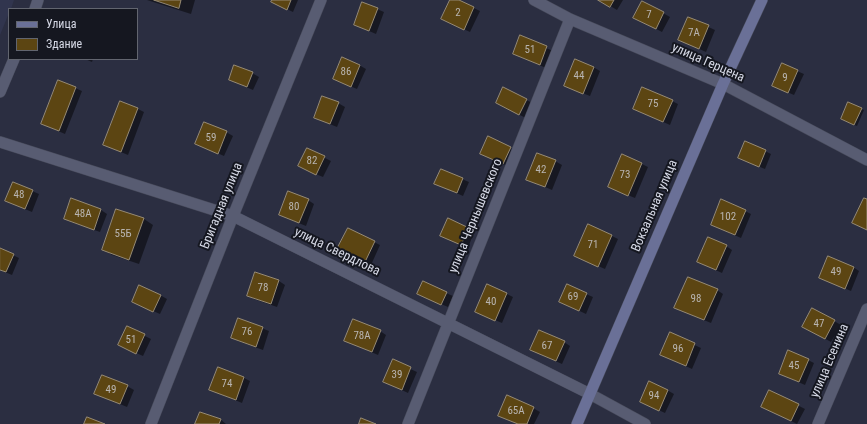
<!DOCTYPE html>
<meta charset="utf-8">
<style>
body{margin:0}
#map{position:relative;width:867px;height:424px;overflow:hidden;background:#2b2e41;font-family:"Roboto Condensed",sans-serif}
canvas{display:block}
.legend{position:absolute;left:8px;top:8px;width:130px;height:52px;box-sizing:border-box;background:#151720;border:1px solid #62656f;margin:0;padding:5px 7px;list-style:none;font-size:12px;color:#d6d9e6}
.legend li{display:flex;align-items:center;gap:8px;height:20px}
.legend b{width:20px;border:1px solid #62656f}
</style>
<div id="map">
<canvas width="867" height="424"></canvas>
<ul class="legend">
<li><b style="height:5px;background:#6a7097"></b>Улица</li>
<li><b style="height:11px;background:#5c4512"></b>Здание</li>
</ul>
</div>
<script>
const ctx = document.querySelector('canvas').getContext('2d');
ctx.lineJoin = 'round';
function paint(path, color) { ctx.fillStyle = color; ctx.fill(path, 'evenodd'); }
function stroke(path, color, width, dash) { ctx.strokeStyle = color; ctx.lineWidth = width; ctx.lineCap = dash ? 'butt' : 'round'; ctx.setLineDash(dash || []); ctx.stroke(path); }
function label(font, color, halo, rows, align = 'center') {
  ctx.font = font + ' "Roboto Condensed",sans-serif'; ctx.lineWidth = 4; ctx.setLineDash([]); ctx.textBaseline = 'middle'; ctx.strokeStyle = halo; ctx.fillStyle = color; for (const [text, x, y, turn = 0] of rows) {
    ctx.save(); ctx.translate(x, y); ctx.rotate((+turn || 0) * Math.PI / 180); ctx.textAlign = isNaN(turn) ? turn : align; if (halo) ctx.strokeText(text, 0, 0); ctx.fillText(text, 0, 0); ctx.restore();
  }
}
const built = new Path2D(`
 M0 0H14L11 9H9V13L0 35Z`);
const shadow = new Path2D(`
 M147 0H195L191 14Z
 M273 0H298L293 12 272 2Z
 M451 0H457L480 11 470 32 448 22Z
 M600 0H623L617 10Z
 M377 9 384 12 376 34 355 25Z
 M663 13 670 17 662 32 641 21Z
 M689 18 715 30 706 52 686 43Z
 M521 37 553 51 546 68 514 54Z
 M85 59H93L92 62Z
 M359 65 366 69 357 89 340 82Z
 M593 67 600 71 590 96 572 89Z
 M797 71 804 74 794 95 780 89Z
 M252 73 259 77 253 90 230 80Z
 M75 88 82 91 65 134 42 124Z
 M526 100 533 103 526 118 503 107Z
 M672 101 678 104 670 125 634 109Z
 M338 103 345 107 337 127 315 118Z
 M138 109 144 112 128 155 104 145Z
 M861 109 864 110 857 126 845 121Z
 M226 132 233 136 224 156 197 144Z
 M488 137 517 151 510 167 487 157Z
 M307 149 331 161 323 177 306 170Z
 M765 151 771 154 765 169 745 161Z
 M555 161 562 165 552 190 527 179Z
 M642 164 648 167 635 198 615 190Z
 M441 170 469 182 463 196 436 184Z
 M14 183 39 194 32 212 6 201Z
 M72 199 101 210 107 214 100 232 71 222 65 218Z
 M308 200 314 204 306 226 286 218Z
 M117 210 144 219 153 225 139 264 112 255 103 249Z
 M745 211 751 214 741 238 712 225Z
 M468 229 474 232 468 248 448 239Z
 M612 236 618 239 605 269 582 259Z
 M374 242 380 245 371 265 345 253Z
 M726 246 732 250 722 273 698 262Z
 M0 249 19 258 12 275 0 270Z
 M853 267 859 271 851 291 821 278Z
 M279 281 285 285 277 307 254 299 248 295Z
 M717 290 723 294 711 323 682 311Z
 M446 293 453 296 448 307 425 297Z
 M507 294 513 297 502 323 483 315Z
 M586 294 593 297 586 314 567 305Z
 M160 295 167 299 160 314 139 305Z
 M813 309 841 325 831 342 804 327Z
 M239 319 269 331 263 350 238 341 232 337Z
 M127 327 151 339 143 356 125 348Z
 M380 331 386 335 378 355 346 341Z
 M671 334 701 348 692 369 662 355Z
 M564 342 570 346 562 364 531 350Z
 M808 360 814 363 805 385 780 374Z
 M393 361 417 372 408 393 385 382Z
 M244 378 250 381 242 403 211 390Z
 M127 386 134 390 127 407 96 394Z
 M667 390 674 394 665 413 641 402Z
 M770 391 805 409 797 424 769 410Z
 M533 408 540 412 534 424H518L506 419Z
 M220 419 226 424H196Z`);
const building = new Path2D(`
 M154 0H181L179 8Z
 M272 0H291L287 10 271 2Z
 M450 0H459L474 7 464 30 441 19Z
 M598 0H614L610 7Z
 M642 1 664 12 656 29 633 18Z
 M362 2 378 8 369 31 354 25Z
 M688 17 709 25 699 49 678 40Z
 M520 35 547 46 540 65 513 54Z
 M342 57 360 65 351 87 333 79Z
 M575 59 594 67 583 94 564 86Z
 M782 63 798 70 788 93 772 86Z
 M234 65 253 72 247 87 229 80Z
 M58 80 76 87 59 131 41 124Z
 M503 87 527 99 519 115 496 103Z
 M642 87 673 100 663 122 633 109Z
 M322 96 339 102 330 124 314 118Z
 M120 101 138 108 121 152 103 145Z
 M848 102 862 108 854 125 841 119Z
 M204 122 227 131 218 154 195 144Z
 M488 136 511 147 503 164 480 154Z
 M745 141 766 150 759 167 738 158Z
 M307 148 325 156 316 175 298 166Z
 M537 153 556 160 545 187 526 180Z
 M622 154 642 163 628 196 608 187Z
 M441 169 463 178 457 193 434 184Z
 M13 182 33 190 25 209 5 201Z
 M288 191 309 199 299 223 279 215Z
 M71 198 101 209 94 230 64 219Z
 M864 198 867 199V230L852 223Z
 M721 199 746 210 735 235 711 225Z
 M116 209 144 218 129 260 102 250Z
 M448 218 469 228 461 245 440 236Z
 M588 224 612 235 598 267 574 256Z
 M348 228 375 241 365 262 337 249Z
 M708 237 727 245 716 270 697 262Z
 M0 248 14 254 6 272 0 270Z
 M828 256 854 267 845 289 819 278Z
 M255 272 279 280 271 304 247 296Z
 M688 277 718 289 704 320 674 308Z
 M423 281 447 292 441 305 417 294Z
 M487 284 507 293 495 321 475 312Z
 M567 284 587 293 579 311 559 302Z
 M139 285 161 295 153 312 132 302Z
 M812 308 835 320 825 339 802 327Z
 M238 318 263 327 256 347 231 338Z
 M353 319 381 330 372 352 344 341Z
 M127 326 145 334 136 354 118 345Z
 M539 330 565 341 556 361 530 350Z
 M670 332 695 343 686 366 660 355Z
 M788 350 809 359 799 382 779 374Z
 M393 359 411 367 402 390 383 382Z
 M218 367 244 377 236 400 209 390Z
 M102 375 128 385 120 404 94 394Z
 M649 381 668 390 659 411 640 402Z
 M769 390 799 404 791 421 761 407Z
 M507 395 534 407 527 424H518L498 416Z
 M200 412 221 419 219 424H195Z
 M87 417 105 424H84Z
 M361 418 376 424H359Z`);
const minor = new Path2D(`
 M534 0 570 19 723 84 867 160
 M35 9 38 0
 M0 92 14 59
 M0 142 233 216 590 394 645 424
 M151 424 233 216 321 0
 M408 424 570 19
 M818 424 867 309`);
const secondary = new Path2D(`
 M577 424 723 84 762 0`);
const numberNames = [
 ["2",458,13],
 ["7",649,15],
 ["7А",694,33],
 ["51",530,50],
 ["86",346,72],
 ["44",579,76],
 ["9",785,78],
 ["75",653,104],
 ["59",211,138],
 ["82",312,161],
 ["42",541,170],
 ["73",625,175],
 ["48",19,195],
 ["80",294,207],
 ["48А",83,214],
 ["102",728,217],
 ["55Б",123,234],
 ["71",593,245],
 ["49",836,272],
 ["78",263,288],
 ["69",573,297],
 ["98",696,299],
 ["40",491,302],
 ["47",819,324],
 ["76",247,332],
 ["78А",362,336],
 ["51",131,340],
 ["67",547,346],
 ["96",678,349],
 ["45",794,366],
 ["39",397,375],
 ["74",227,384],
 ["49",111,390],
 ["94",654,396],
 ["65А",516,411]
];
const streetNames = [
 ["улица Герцена",708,63,24],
 ["Бригадная улица",222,206,-68],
 ["Вокзальная улица",655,206,-67],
 ["улица Чернышевского",476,216,-68],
 ["улица Свердлова",337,252,26],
 ["улица Есенина",830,361,-67]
];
paint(built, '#31354e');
paint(shadow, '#0007');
paint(building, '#5c4512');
stroke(building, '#968a74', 1);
stroke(minor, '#464959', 12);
stroke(secondary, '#464959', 12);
stroke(minor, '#585c72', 11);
stroke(secondary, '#6a7097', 11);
label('11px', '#b8b4b1', null, numberNames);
label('13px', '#d6d9e6', '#151720', streetNames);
</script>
